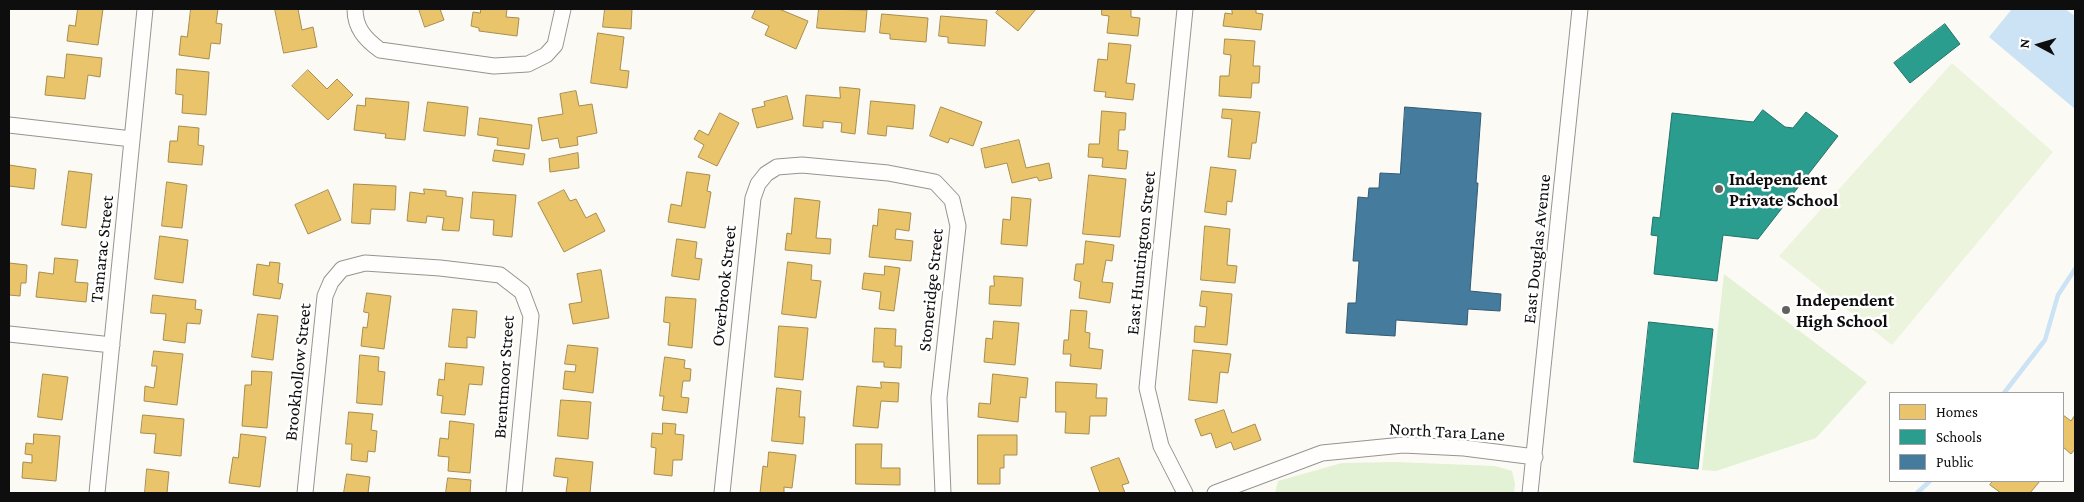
<!DOCTYPE html>
<style>
body{margin:0}
#map{position:relative;width:2084px;height:502px;overflow:hidden;background:#fcfaf4;font-family:"Crimson Pro",serif}
canvas{display:block}
.frame{position:absolute;inset:0;border:10px solid #0e0e0e;pointer-events:none}
.legend{position:absolute;left:1889px;top:392px;width:175px;height:90px;box-sizing:border-box;background:#fff;border:1px solid #9f9f9f;margin:0;padding:6px 9px;list-style:none;font-size:15px;color:#0e0e0e}
.legend li{display:flex;align-items:center;gap:10px;height:25px}
.legend b{width:25px;border:1px solid #9f9f9f}
.north{position:absolute;left:2014px;top:20px;width:50px;height:50px;-webkit-text-stroke:4px #fff;paint-order:stroke;rotate:276deg;font-size:14px;font-weight:700;line-height:20px;text-align:center;color:#0e0e0e}
.north::after{content:'';display:block;margin:auto;width:18px;height:22px;background:#0e0e0e;clip-path:polygon(50% 0,100% 100%,50% 72%,0 100%)}
</style>
<div id="map">
<canvas width="2084" height="502"></canvas>
<div class="frame"></div>
<ul class="legend">
<li><b style="height:14px;background:#e9c46a"></b>Homes</li>
<li><b style="height:14px;background:#2a9d8f"></b>Schools</li>
<li><b style="height:14px;background:#457b9d"></b>Public</li>
</ul>
<div class="north">N</div>
</div>
<script>
const ctx = document.querySelector('canvas').getContext('2d');
ctx.lineJoin = 'round';
function paint(path, color) { ctx.fillStyle = color; ctx.fill(path, 'evenodd'); }
function stroke(path, color, width, dash) { ctx.strokeStyle = color; ctx.lineWidth = width; ctx.lineCap = dash ? 'butt' : 'round'; ctx.setLineDash(dash || []); ctx.stroke(path); }
function label(font, color, halo, rows, align = 'center') {
  ctx.font = font + ' "Crimson Pro",serif'; ctx.lineWidth = 5; ctx.setLineDash([]); ctx.textBaseline = 'middle'; ctx.strokeStyle = halo; ctx.fillStyle = color; for (const [text, x, y, turn = 0] of rows) {
    ctx.save(); ctx.translate(x, y); ctx.rotate((+turn || 0) * Math.PI / 180); ctx.textAlign = isNaN(turn) ? turn : align; if (halo) ctx.strokeText(text, 0, 0); ctx.fillText(text, 0, 0); ctx.restore();
  }
}
const green = new Path2D(`
 M1724 274 1867 382 1816 438 1716 471 1702 470Z
 M1396 462 1495 466 1512 471 1515 484 1514 493H1275L1278 481 1342 463Z`);
const pitch = new Path2D(`
 M1952 63 2053 152 1892 345 1779 256Z`);
const water = new Path2D(`
 M2012 9H2065L2075 16V109L1989 37Z`);
const homes = new Path2D(`
 M78 9H103L98 45 67 41 69 25 75 26Z
 M191 9H218L216 23 222 24 220 44 211 43 209 59 179 55 181 36 187 37Z
 M275 9H298L302 30 313 27 317 47 284 53Z
 M419 9H440L444 20 425 27Z
 M481 9H507L506 17 519 18 517 36 479 31V28L471 26 473 12 480 13Z
 M605 9H632L631 29 603 27Z
 M756 9H779L808 21 796 49 765 35 769 26 752 18Z
 M819 9 867 10 865 32 817 28Z
 M999 9H1036L1018 31 996 13Z
 M1102 9H1131V17L1140 18 1138 36 1107 33 1109 16 1102 15Z
 M1232 9H1256V13L1263 14 1261 30 1223 26 1225 13 1232 14Z
 M882 14 928 18 926 42 890 39V34L880 33Z
 M941 16 987 20 985 46 948 43V37L939 36Z
 M598 33 624 37 620 70 629 71 627 88 591 83Z
 M1225 39 1255 41 1253 66H1260L1259 83H1252L1251 98 1219 96 1220 76H1229L1231 55 1224 54Z
 M1109 43 1131 45 1126 83 1135 84 1133 100 1105 97 1106 92 1094 91 1098 59 1107 60Z
 M67 54 102 58 100 77 88 75 85 99 45 95 47 76 64 78Z
 M177 69 209 72 206 115 182 113 183 95 176 94Z
 M308 70 327 89 337 79 353 95 328 120 292 86Z
 M840 87 860 89 855 134 841 132 842 123 823 121V128L803 126 806 95 840 98Z
 M576 91 579 106 592 104 597 133 577 137 578 145 560 148 558 138 542 141 538 118 563 114 560 94Z
 M787 96 793 119 757 128 752 109 765 106 764 102Z
 M366 98 409 102 405 140 385 138 386 134 354 130 357 105 365 106Z
 M871 101 915 105 913 129 887 126 886 136 868 134Z
 M428 102 468 107 465 136 424 131Z
 M941 107 982 122 973 146 950 138 948 143 930 136Z
 M1223 109 1260 112 1256 143H1252L1250 159 1228 157 1232 119 1222 118Z
 M1102 111 1126 113 1125 130H1119L1118 150 1128 151 1126 169 1102 167 1103 158 1088 157 1089 144H1099Z
 M720 113 739 123 717 166 698 157 704 145 694 139 699 130 708 135Z
 M480 118 532 125 529 149 497 145 498 138 478 135Z
 M179 126 199 128 198 145 204 146 202 165 168 162 170 141H177Z
 M1019 140 1026 168 1049 163 1052 178 1039 181 1037 177 1012 183 1007 163 985 168 981 149Z
 M495 150 525 154 523 165 493 161Z
 M578 153 579 168 550 172 549 159Z
 M9 165 36 169 34 189 9 186Z
 M1211 167 1236 170 1232 202 1227 201 1226 215 1205 212Z
 M69 171 92 174 86 228 62 225Z
 M687 172 710 175 707 191 711 192 705 228 668 222 671 204 681 206Z
 M1089 175 1126 179 1120 237 1083 234Z
 M167 182 187 185 182 228 162 226Z
 M354 184 396 186 395 210 371 209 370 224 352 223Z
 M424 189 446 191V196L463 198 459 231 442 230 444 218 427 216 426 223 407 221 410 192 424 194Z
 M328 190 341 220 308 234 295 205Z
 M564 190 570 201 576 199 586 218 596 213 605 231 564 252 538 203Z
 M473 192 516 195 512 237 493 235 494 220 471 218Z
 M1012 197 1031 199 1027 246 1001 244 1003 219 1010 220Z
 M795 198 820 201 816 238 831 239 830 254 785 250 787 233 791 234Z
 M879 209 911 213 909 231 896 229 895 239 913 241 911 261 869 257 873 225 877 226Z
 M1205 226 1230 229 1227 265 1237 266 1235 283 1201 280Z
 M160 236 188 240 183 283 155 279Z
 M677 239 697 242 695 258 702 259 699 280 672 276Z
 M1086 241 1114 245 1112 261 1106 260 1102 282 1113 283 1110 303 1079 298 1081 282 1074 280 1076 264H1083Z
 M55 258 78 260 75 282 88 283 86 302 36 297 39 272 53 274Z
 M270 262 280 263 278 283 283 284 280 299 253 295 257 264 269 266Z
 M788 262 812 265 811 280 821 281 816 318 782 314Z
 M9 263 27 265 26 283H21L20 296 9 295Z
 M885 266 900 268 894 311 879 309 881 292 862 289 864 273 884 275Z
 M601 270 609 318 573 324 569 304 582 302 577 274Z
 M994 276 1023 278 1021 306 989 304 990 286H994Z
 M1202 291 1232 294 1227 345 1194 342 1195 326 1205 327 1207 307 1200 306Z
 M367 293 391 296 384 349 361 346 363 327 367 328 369 313 364 312Z
 M153 295 196 300 195 309 202 310 200 324 187 323 185 343 163 340 166 314 151 313Z
 M666 297 696 299 692 348 668 345 670 323 664 322Z
 M453 309 477 311 475 338 467 337V348L449 347Z
 M1071 310 1087 311 1085 332 1090 333 1089 348 1103 350 1101 369 1070 366 1071 354H1063L1064 340H1068Z
 M258 314 278 316 273 360 252 357Z
 M994 321 1019 323 1015 365 984 362 986 338 992 339Z
 M779 326 808 328 803 380 775 377Z
 M875 328 896 329 895 346H902L901 368 884 367V362H873Z
 M568 345 598 348 593 393 563 389 565 371 575 372 576 365 565 364Z
 M1193 350 1231 354 1228 373 1220 372 1217 403 1189 400Z
 M154 351 183 354 177 405 144 401 145 386 154 388 157 366H152Z
 M360 355 379 357 378 371 385 372 382 405 357 403Z
 M665 357 685 360 684 368 691 369 690 381H683L681 397 689 398 687 413 662 410 664 396H660Z
 M446 363 484 367 482 385 469 384 465 415 441 413 443 396 437 395 439 379 444 380Z
 M252 371 272 372 267 428 242 426 245 385H251Z
 M43 374 68 377 62 420 38 417Z
 M993 374 1028 378 1026 398 1020 397 1018 422 978 417 979 403 990 404Z
 M881 382 899 383 898 402 881 401 878 428 853 426 857 386 881 388Z
 M1056 382 1097 384 1096 398H1107L1106 416H1090L1089 434 1065 433 1066 412H1056Z
 M777 388 801 391 799 417H805L803 444 772 441Z
 M561 400 591 402 588 439 558 436Z
 M1224 410 1232 433 1255 424 1261 440 1234 450 1231 442 1216 448 1211 433 1201 436 1195 420Z
 M349 412 373 414 371 430 377 431 375 452 368 451 367 462 351 460 352 444H346Z
 M143 415 184 419 181 456 154 453 156 434 141 433Z
 M2063 415 2071 421 2075 415V449L2071 454 2063 447Z
 M450 421 474 424 470 473 448 471 449 457 438 456 440 438 448 439Z
 M663 423 676 424 675 434 684 435 682 460H673L672 476 654 474 656 448 651 447 652 433 662 434Z
 M34 434 60 436 56 481 22 478 23 462 32 463V455L25 454 26 443 33 444Z
 M241 434 266 437 260 487 229 483 233 457 238 458Z
 M978 435H1017V455H1004V468H1000V484H978Z
 M856 444H882L881 468H900V485L856 484Z
 M769 452 796 455 792 488 784 487V493H760L763 466 767 467Z
 M556 458 593 462 590 493H566L568 478 554 476Z
 M1119 458 1129 483 1122 485 1125 493H1100L1091 468Z
 M147 469 169 472 167 493H145Z
 M347 474 370 477 368 493H344Z
 M448 478 471 480 470 493H446Z
 M1993 481H2040L2030 493H2001L1990 485Z`);
const schools = new Path2D(`
 M1945 24 1960 44 1910 83 1894 63Z
 M1763 110 1785 127 1793 128 1806 112 1838 136 1758 239 1723 235 1717 281 1654 274 1658 236 1651 235 1653 217 1660 218 1672 113 1753 122Z
 M1649 322 1713 329 1698 469 1634 462Z`);
const public = new Path2D(`
 M1405 107 1481 113 1476 183H1478L1470 291 1501 294 1500 311 1468 309 1467 325 1396 320 1395 336 1346 333 1348 303H1356L1359 261H1353L1358 197 1368 198 1369 188H1379L1380 173 1400 174Z`);
const stream = new Path2D(`
 M2004 393 2045 340 2058 295 2075 269
 M1917 493 1930 481`);
const minor = new Path2D(`
 M355 9C355 28 365 39 380 50L494 66 528 64 546 55 555 45 563 9
 M1185 9 1147 388 1161 446 1185 493
 M9 125 132 139
 M9 334 112 345
 M97 493 145 9
 M305 493 325 296 331 282 342 269 365 263 440 268 500 275 522 292 531 316 514 493
 M722 493 753 198 758 184 766 174 777 167 802 165 888 173 935 182 952 200 958 226 939 398 943 493
 M1215 493 1322 453 1403 445 1464 448 1535 457
 M1530 493 1580 9`);
const markers = [
 [1719,189,5,"#61615e"],
 [1786,310,5,"#61615e"]
];
const poiNames = [
 ["Independent",1729,179],
 ["Private School",1729,200],
 ["Independent",1796,300],
 ["High School",1796,321]
];
const streetNames = [
 ["Tamarac Street",102,249,-84],
 ["East Douglas Avenue",1537,249,-84],
 ["East Huntington Street",1141,253,-84],
 ["Overbrook Street",724,286,-84],
 ["Stoneridge Street",931,290,-84],
 ["Brookhollow Street",298,372,-84],
 ["Brentmoor Street",504,377,-86],
 ["North Tara Lane",1447,432,3]
];
paint(green, '#e3f1d4');
paint(pitch, '#edf4de');
paint(water, '#cbe3f5');
paint(homes, '#e9c46a');
stroke(homes, '#a78d4e', 1);
paint(schools, '#2a9d8f');
stroke(schools, '#227268', 1);
paint(public, '#457b9d');
stroke(public, '#345a72', 1);
stroke(stream, '#cbe3f5', 4.5);
stroke(minor, '#959492', 17);
stroke(minor, '#fffefd', 15);
for (const [x, y, r, color] of markers) { const dot = new Path2D(); dot.arc(x, y, r, 0, 2 * Math.PI); ctx.fillStyle = color; ctx.fill(dot); stroke(dot, '#fff', 2); }
label('bold 18px', '#0e0e0e', '#fff', poiNames, 'left');
label('18px', '#0e0e0e', '#fff', streetNames);
</script>
